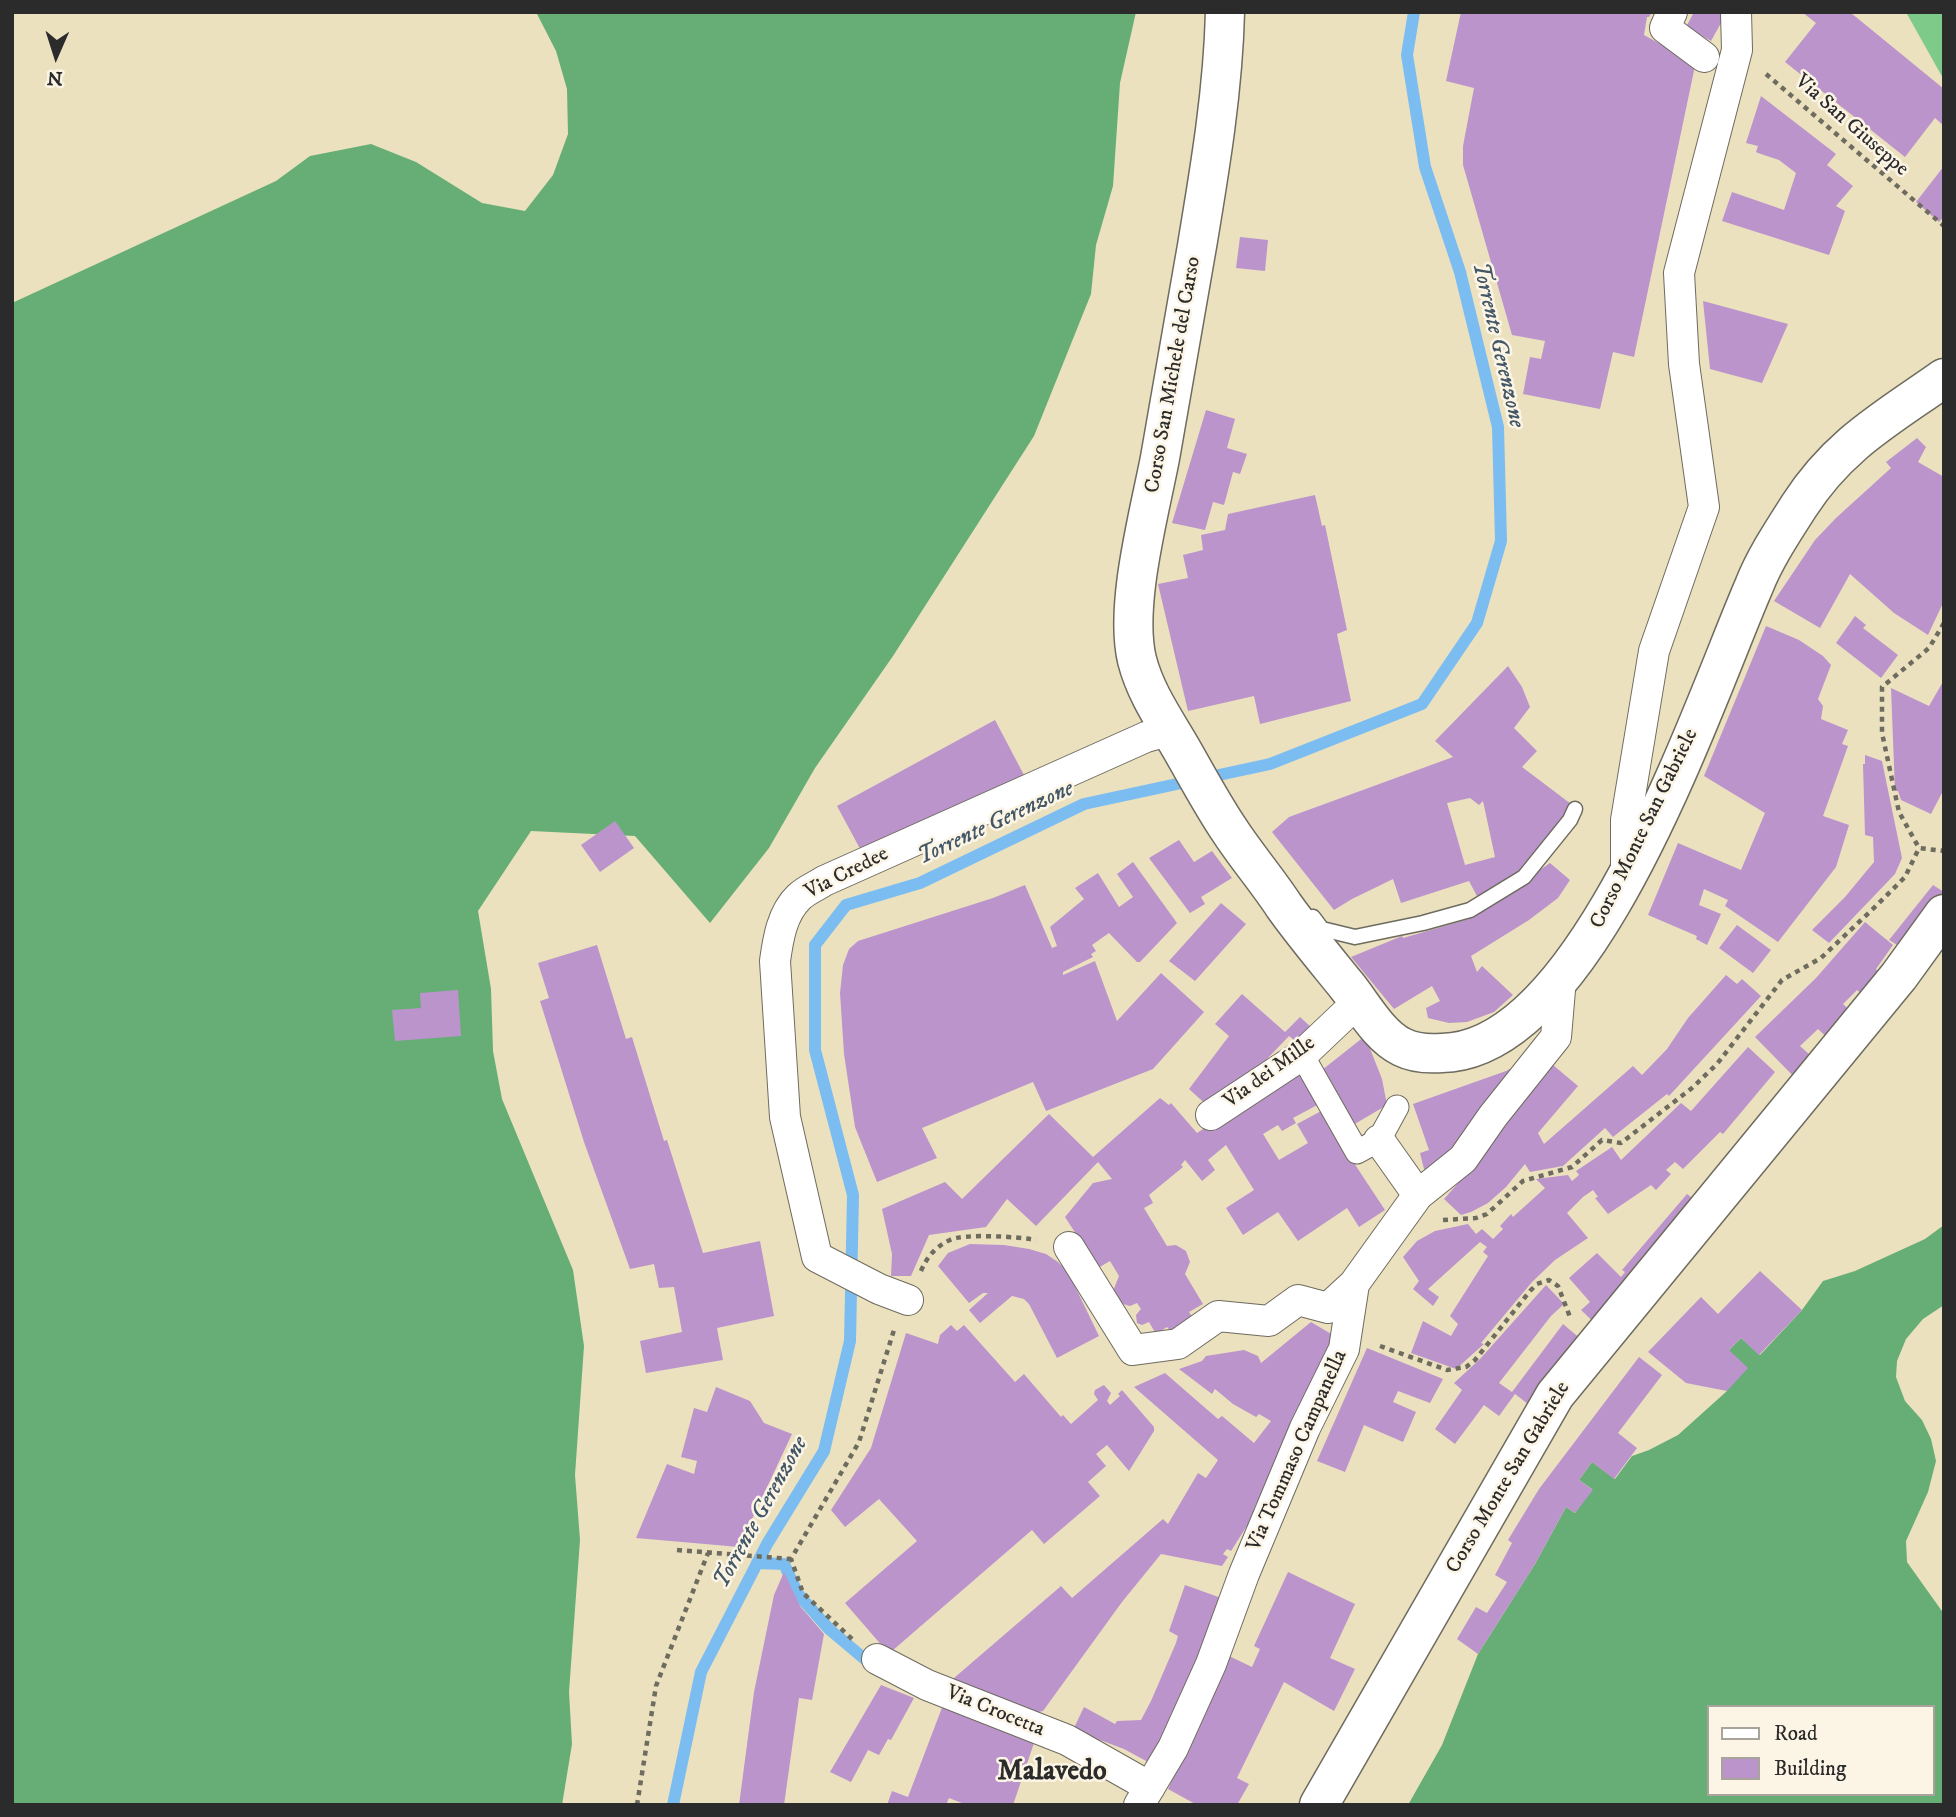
<!DOCTYPE html>
<style>
body{margin:0}
#map{position:relative;width:1956px;height:1817px;overflow:hidden;background:#ebe1bf;font-family:"IM FELL DW Pica",serif}
canvas{display:block}
.frame{position:absolute;inset:0;border:14px solid #2b2b2b;pointer-events:none}
.legend{position:absolute;left:1707px;top:1705px;width:228px;height:91px;box-sizing:border-box;background:#fcf5e5;border:2px solid #a8a49b;margin:0;padding:9px 12px;list-style:none;font-size:21px;color:#2b2b2b}
.legend li{display:flex;align-items:center;gap:14px;height:35px}
.legend b{width:35px;border:2px solid #a8a49b}
.north{position:absolute;left:21px;top:21px;width:70px;height:70px;-webkit-text-stroke:5px #fcf5e5;paint-order:stroke;rotate:183deg;font-size:19px;font-weight:700;line-height:28px;text-align:center;color:#2b2b2b}
.north::after{content:'';display:block;margin:auto;width:24px;height:32px;background:#2b2b2b;clip-path:polygon(50% 0,100% 100%,50% 72%,0 100%)}
</style>
<div id="map">
<canvas width="1956" height="1817"></canvas>
<div class="frame"></div>
<ul class="legend">
<li><b style="height:9px;background:#fff"></b>Road</li>
<li><b style="height:19px;background:#bb94cc"></b>Building</li>
</ul>
<div class="north">N</div>
</div>
<script>
const ctx = document.querySelector('canvas').getContext('2d');
ctx.lineJoin = 'round';
function paint(path, color) { ctx.fillStyle = color; ctx.fill(path, 'evenodd'); }
function stroke(path, color, width, dash) { ctx.strokeStyle = color; ctx.lineWidth = width; ctx.lineCap = dash ? 'butt' : 'round'; ctx.setLineDash(dash || []); ctx.stroke(path); }
function label(font, color, halo, rows, align = 'center') {
  ctx.font = font + ' "IM FELL DW Pica",serif'; ctx.lineWidth = 5; ctx.setLineDash([]); ctx.textBaseline = 'middle'; ctx.strokeStyle = halo; ctx.fillStyle = color; for (const [text, x, y, turn = 0] of rows) {
    ctx.save(); ctx.translate(x, y); ctx.rotate((+turn || 0) * Math.PI / 180); ctx.textAlign = isNaN(turn) ? turn : align; if (halo) ctx.strokeText(text, 0, 0); ctx.fillText(text, 0, 0); ctx.restore();
  }
}
const green = new Path2D(`
 M1910 12H1944V80L1907 14Z`);
const forest = new Path2D(`
 M536 12H1136L1120 83 1113 186 1096 245 1091 294 1034 436 893 656 815 768 769 848 710 923 635 836 531 831 478 911 491 989 493 1051 502 1099 573 1270 584 1346 575 1475 580 1540 569 1692 572 1744 562 1805H12V303L276 181 310 156 371 144 416 162 482 203 525 211 553 175 568 134 567 89 556 51Z
 M1944 1225V1305L1923 1319 1906 1339 1897 1361 1896 1377 1905 1401 1922 1420 1931 1439 1936 1461 1928 1492 1906 1541 1907 1562 1944 1614V1805H1408L1442 1745 1478 1654 1535 1564 1566 1507 1575 1513 1592 1489 1579 1480 1592 1462 1615 1479 1632 1456 1649 1450 1678 1435 1727 1391 1729 1350 1741 1338 1760 1355 1802 1310 1823 1281 1855 1271 1925 1239ZM1709 1707H1933V1794H1709Z`);
const stream = new Path2D(`
 M757 1563 784 1564 798 1594 829 1629 867 1661
 M673 1805 701 1672 767 1544 824 1451 850 1341 853 1195 815 1050V945L846 905 920 883 1084 804 1270 764 1422 704 1477 623 1501 541 1498 427 1460 272 1425 167 1407 55 1414 12`);
const building = new Path2D(`
 M1461 12H1652L1649 17H1647L1644 35 1689 60 1696 61 1634 357 1613 352 1600 409 1523 394 1530 357 1541 359 1545 341 1512 335 1463 165V146L1474 88 1446 81Z
 M1694 12 1726 14 1711 41 1686 27Z
 M1802 12H1849L1856 17 1944 89V126L1935 118 1905 157 1785 62 1816 23Z
 M1761 96 1836 154 1827 165 1853 186 1836 206 1845 211 1829 255 1722 221 1732 192 1784 210 1796 173 1779 160 1758 153 1756 152 1758 146 1746 143Z
 M1944 166V216L1939 222 1916 202Z
 M1240 237 1268 240 1265 271 1236 268Z
 M1703 301 1788 324 1762 383 1710 369Z
 M1206 410 1235 419 1227 448 1247 454 1240 474 1233 472 1224 505 1213 502 1205 530 1172 523Z
 M1917 438 1926 447 1918 462 1944 477V601L1928 635 1894 613 1850 574 1820 628 1774 601 1815 540 1836 518 1891 468 1886 462Z
 M1315 495 1322 526 1325 525 1347 630 1337 634 1351 701 1260 724 1254 696 1188 711 1158 584 1188 578 1183 555 1203 550 1201 535 1225 530 1228 514Z
 M1855 616 1866 625 1863 628 1898 655 1881 678 1836 643Z
 M1766 626 1799 640 1823 656 1831 665 1818 699 1823 706 1821 719 1848 730 1842 744 1848 746 1823 816 1849 825 1836 867 1778 942 1725 906 1728 900 1704 889 1699 905 1721 914 1707 945 1696 939 1697 936 1648 915 1678 843 1741 870 1765 813 1704 776Z
 M1508 666 1522 687 1530 707 1514 728 1537 751 1522 767 1571 804 1562 827 1520 873 1479 900 1469 881 1401 903 1393 879 1352 899 1334 910 1272 832 1289 817 1453 757 1435 741ZM1470 798 1479 805 1483 801 1495 857 1465 865 1447 803Z
 M1944 680V789L1931 814 1901 800 1898 791H1895L1891 688 1929 706Z
 M995 720 1025 777 865 858 837 806Z
 M1865 755 1882 761 1902 858 1895 874 1829 943 1812 930 1845 897 1874 862 1873 837 1865 835 1863 764H1865Z
 M615 821 634 848 600 872 581 845Z
 M1179 840 1194 862 1212 851 1232 878 1201 897 1205 904 1190 913 1149 858Z
 M1133 862 1177 923 1140 962H1137L1109 933 1092 945 1096 951 1091 954 1093 957 1063 972V975L1095 961 1117 1021 1161 973 1204 1012 1153 1069 1046 1111 1033 1082 922 1128 937 1158 877 1182 855 1127 844 1054 840 993 843 965 849 949 858 941 993 898 1025 885 1052 948 1057 946 1050 927 1084 899 1075 888 1098 873 1119 907 1133 897 1117 874Z
 M1550 863 1570 880 1558 898 1529 920 1471 956 1477 972 1482 966 1513 995 1494 1012 1467 1022 1449 1023 1428 1018 1426 1008 1440 1001 1432 986 1394 1009 1351 957 1402 936 1403 938 1469 919Z
 M1933 885 1944 892V921L1917 957 1889 940Z
 M1221 903 1246 924 1195 981 1169 961Z
 M1865 922 1893 945 1876 969 1880 975 1864 996 1857 990 1843 1004 1861 1021 1837 1047 1818 1029 1800 1046 1820 1064 1801 1084 1755 1037 1816 978Z
 M1737 925 1771 950 1753 973 1719 948Z
 M597 945 626 1039 632 1037 664 1141 667 1140 703 1253 760 1241 774 1316 717 1328 723 1360 646 1373 640 1341 682 1332 674 1287 659 1288 654 1264 630 1269 584 1142 540 1001 549 998 538 963Z
 M1726 975 1737 984 1742 979 1761 996 1669 1096 1667 1094 1613 1137 1605 1128 1563 1166 1530 1172 1525 1164 1506 1187 1488 1203 1471 1212 1461 1215 1444 1199 1483 1155 1513 1112 1553 1065 1578 1086 1538 1133 1544 1144 1633 1066 1642 1075 1667 1049 1688 1018Z
 M458 990 461 1036 395 1041 392 1010 421 1008 420 993Z
 M1242 994 1285 1032 1300 1017 1322 1037 1309 1052 1289 1036 1267 1059 1276 1068 1211 1109 1189 1089 1229 1036 1215 1024Z
 M1365 1036 1382 1079 1387 1105 1353 1125 1322 1070Z
 M1748 1047 1775 1072 1723 1134 1720 1132 1683 1169 1675 1162 1666 1170 1671 1174 1656 1190 1651 1185 1608 1214 1595 1198 1598 1197 1593 1190 1583 1197 1567 1213 1588 1238 1555 1260 1532 1282 1481 1343 1484 1344 1456 1369 1411 1353 1423 1321 1451 1336 1458 1324 1450 1316 1488 1256 1483 1252 1487 1247 1480 1242 1428 1289 1439 1297 1433 1306 1413 1289 1419 1281 1403 1257 1417 1241 1435 1231 1468 1224 1476 1234 1482 1229 1493 1239 1503 1229 1500 1226 1511 1214 1513 1217 1545 1188 1536 1179 1568 1175 1572 1181 1579 1175 1576 1171 1612 1147 1621 1160 1681 1103 1691 1111Z
 M1525 1061 1443 1169 1425 1173 1420 1153 1429 1150 1413 1104 1506 1071Z
 M1303 1064 1321 1103 1293 1118 1296 1123 1282 1131 1278 1125 1263 1134 1279 1160 1308 1143 1297 1124 1325 1109 1354 1163 1385 1210 1359 1227 1347 1208 1298 1241 1278 1212 1243 1235 1226 1208 1254 1190 1226 1145 1208 1160 1215 1170 1202 1181 1185 1160 1181 1165 1183 1167 1149 1195 1153 1203 1144 1208 1167 1246 1176 1245 1186 1251 1190 1262 1185 1274 1203 1304 1189 1312 1194 1320 1173 1334 1167 1327 1156 1334 1149 1322 1142 1325 1137 1323 1136 1315 1141 1309 1137 1303 1130 1306 1123 1304 1113 1291 1119 1276 1110 1261 1098 1268 1065 1217 1093 1183 1112 1179 1098 1162 1036 1226 1007 1199 986 1227 929 1235 911 1276H891L892 1254 882 1209 945 1182 962 1199 1049 1114 1093 1157 1160 1098 1169 1105 1171 1103 1197 1133Z
 M1687 1194 1707 1209 1603 1331 1581 1310 1590 1302 1569 1278 1597 1253 1621 1277 1625 1272 1622 1270Z
 M970 1244 1004 1245 1029 1249 1046 1254 1058 1262 1068 1272 1099 1336 1057 1358 1029 1304 1024 1299 1012 1296 980 1323 969 1310 988 1293H983L969 1303 938 1266 948 1253Z
 M1760 1271 1802 1310 1759 1355 1741 1338 1729 1350 1748 1368 1727 1391 1686 1383 1648 1352 1701 1297 1718 1314Z
 M1546 1285 1564 1304 1551 1316 1499 1383 1512 1392 1563 1324 1588 1345 1537 1411 1515 1394 1499 1416 1484 1405 1455 1444 1435 1429 1462 1390 1454 1383 1480 1359Z
 M1311 1322 1338 1338 1254 1508 1257 1510 1231 1551 1227 1549 1223 1554 1228 1557 1222 1566 1161 1554 1122 1602 1043 1711 1034 1713 953 1684 954 1678 1061 1586 1072 1598 1163 1519 1168 1524 1198 1473 1206 1478 1218 1460 1134 1387 1165 1373 1218 1419 1222 1416 1254 1443 1271 1421 1259 1414 1256 1417 1233 1404 1215 1389 1212 1394 1179 1369 1202 1361 1206 1356 1244 1350 1258 1356 1261 1363Z
 M951 1325 957 1331 964 1325 1015 1382 1024 1374 1061 1417 1063 1415 1071 1424 1098 1400 1094 1394 1095 1390 1104 1385 1111 1393 1107 1401 1110 1405 1120 1396 1118 1394 1122 1390 1154 1427V1431L1129 1471 1107 1445 1096 1454 1106 1466 1088 1482 1100 1496 1044 1544 1032 1530 892 1651 884 1648 845 1603 917 1541 879 1499 845 1527 831 1510 871 1448 906 1333 938 1344 940 1335Z
 M1367 1348 1443 1379 1430 1403 1398 1391 1393 1402 1416 1412 1403 1442 1364 1425 1345 1472 1317 1461Z
 M1639 1357 1662 1375 1618 1433 1637 1448 1614 1479 1592 1462 1579 1480 1593 1490 1575 1513 1566 1507 1535 1564 1478 1654 1457 1639 1476 1607 1487 1613 1507 1582 1495 1575 1512 1543 1508 1540 1539 1489Z
 M716 1387 750 1401 764 1423 792 1434 739 1547 636 1538 667 1464 694 1474 697 1461 681 1457 694 1408 707 1412Z
 M784 1572 800 1606 824 1634 812 1700 799 1698 784 1805H739L754 1692 774 1595Z
 M1288 1572 1355 1604 1330 1658 1355 1669 1334 1711 1284 1682 1237 1778 1249 1784 1237 1805H1197L1168 1789 1229 1656 1252 1667 1260 1649 1254 1646Z
 M1185 1585 1224 1599 1193 1692 1148 1762 1124 1749 1073 1730 1084 1707 1115 1724 1117 1721 1141 1720 1151 1701 1176 1643 1178 1636 1169 1631Z
 M881 1685 914 1698 891 1740 888 1739 879 1755 868 1750 851 1782 830 1772Z
 M943 1705 1001 1725 1034 1743 1013 1805H967L949 1798 946 1805H887L892 1791 908 1797Z`);
const path = new Path2D(`
 M1766 74 1944 226
 M1944 623 1929 648 1882 687V733L1899 812 1919 848 1944 851
 M1443 1220 1476 1218 1487 1214 1523 1181 1572 1167 1602 1140 1621 1143 1692 1088 1717 1064 1782 980 1821 958 1876 906 1905 877 1919 848
 M921 1271C927 1257 935 1247 950 1240 963 1233 1021 1237 1036 1240
 M1380 1346 1447 1370 1466 1367 1475 1360 1530 1291 1537 1284 1549 1280 1558 1286 1570 1317
 M677 1550 791 1559
 M852 1639 803 1593 791 1559 859 1442 894 1330
 M637 1805 656 1686 708 1553`);
const service = new Path2D(`
 M1313 917 1322 929 1355 937 1423 923 1470 910 1524 877 1570 820 1575 809`);
const pedestrian = new Path2D(`
 M1302 1055 1357 1152 1379 1140 1397 1107`);
const minor = new Path2D(`
 M1672 12 1665 28 1704 57
 M1626 876V820L1654 651 1704 507 1684 364 1679 273 1737 50 1736 12
 M1211 1115 1302 1055 1359 1001
 M1379 1140 1418 1195
 M1069 1247 1133 1350 1178 1344 1218 1316 1269 1321 1298 1300 1328 1308 1354 1284
 M908 1300 879 1289 817 1257 785 1117 775 961C778 939 782 913 799 897 806 890 817 886 824 881L1146 737 1171 730
 M877 1659 927 1685 1067 1740 1150 1787
 M1139 1805 1173 1748 1211 1664 1244 1574 1305 1428 1344 1349 1354 1284 1418 1195 1463 1159 1493 1116 1556 1037 1561 978`);
const secondary = new Path2D(`
 M1225 12C1223 91 1210 168 1197 246 1185 317 1172 387 1160 458 1149 515 1124 606 1137 660 1145 691 1162 716 1178 743 1195 772 1211 803 1230 831 1247 857 1267 880 1284 906 1304 934 1326 960 1347 986 1363 1006 1379 1036 1402 1047 1414 1053 1429 1054 1442 1053 1589 1051 1704 701 1754 586 1765 558 1783 531 1799 506 1839 444 1886 419 1944 378
 M1319 1805 1555 1395 1899 976 1944 914`);
const streetNames = [
 ["Via San Giuseppe",1851,126,41],
 ["Corso San Michele del Carso",1174,375,-80],
 ["Corso Monte San Gabriele",1645,829,-64],
 ["Via Credee",847,874,-27],
 ["Via dei Mille",1270,1073,-36],
 ["Via Tommaso Campanella",1298,1451,-66],
 ["Corso Monte San Gabriele",1509,1478,-59],
 ["Via Crocetta",995,1712,22]
];
const waterNames = [
 ["Torrente Gerenzone",1497,345,77],
 ["Torrente Gerenzone",996,824,-25],
 ["Torrente Gerenzone",762,1513,-61]
];
const districtNames = [
 ["Malavedo",1052,1773]
];
paint(green, '#7eca89');
paint(forest, '#66ae75');
stroke(stream, '#7cbdf1', 12);
paint(building, '#bb94cc');
stroke(service, '#6e6b5f', 17);
stroke(pedestrian, '#6e6b5f', 25);
stroke(minor, '#6e6b5f', 32);
stroke(secondary, '#6e6b5f', 41);
stroke(path, '#6e6b5f', 4.5, [5, 5]);
stroke(service, '#fff', 14);
stroke(pedestrian, '#fff', 23);
stroke(minor, '#fff', 30);
stroke(secondary, '#fff', 38);
label('21px', '#2b2b2b', '#fcf5e5', streetNames);
label('italic 23px', '#435766', '#fcf5e5', waterNames);
label('bold 28px', '#2b2b2b', '#fcf5e5', districtNames);
</script>
